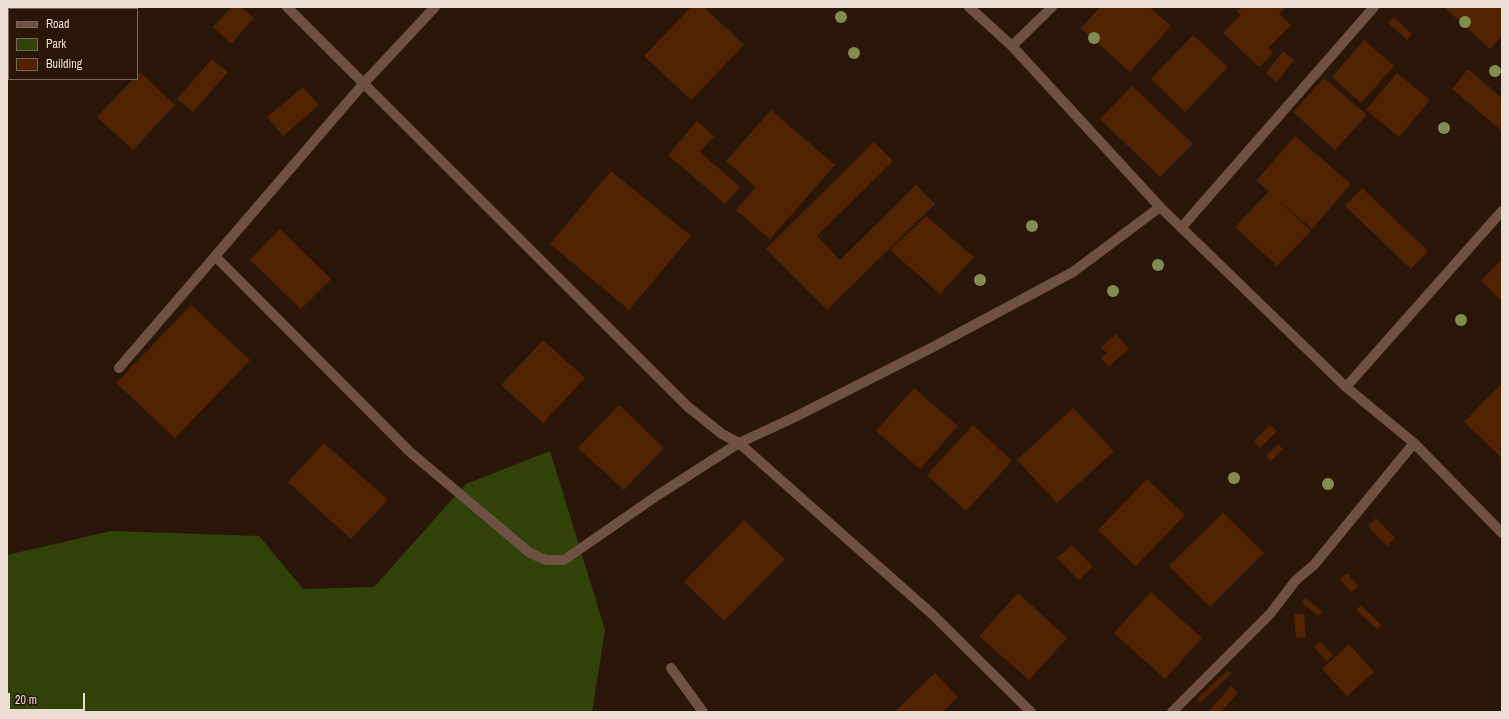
<!DOCTYPE html>
<style>
body{margin:0}
#map{position:relative;width:1509px;height:719px;overflow:hidden;background:#2a1609;font-family:"Archivo Narrow",sans-serif}
canvas{display:block}
.frame{position:absolute;inset:0;border:8px solid #ebddd4;pointer-events:none}
.legend{position:absolute;left:8px;top:8px;width:130px;height:72px;box-sizing:border-box;background:#2a1609;border:1px solid #77665a;margin:0;padding:5px 7px;list-style:none;font-size:12px;color:#ebddd4}
.legend li{display:flex;align-items:center;gap:8px;height:20px}
.legend b{width:20px;border:1px solid #77665a}
.scale{position:absolute;left:8px;top:693px;width:77px;height:18px;box-sizing:border-box;border:2px solid #ebddd4;border-top:0;padding-left:5px;font-size:12px;line-height:14px;white-space:nowrap;color:#ebddd4;-webkit-text-stroke:3px #2a1609;paint-order:stroke}
</style>
<div id="map">
<canvas width="1509" height="719"></canvas>
<div class="frame"></div>
<ul class="legend">
<li><b style="height:5px;background:#6f5142"></b>Road</li>
<li><b style="height:11px;background:#314208"></b>Park</li>
<li><b style="height:11px;background:#512200"></b>Building</li>
</ul>
<div class="scale">20 m</div>
</div>
<script>
const ctx = document.querySelector('canvas').getContext('2d');
ctx.lineJoin = 'round';
function paint(path, color) { ctx.fillStyle = color; ctx.fill(path, 'evenodd'); }
function stroke(path, color, width, dash) { ctx.strokeStyle = color; ctx.lineWidth = width; ctx.lineCap = dash ? 'butt' : 'round'; ctx.setLineDash(dash || []); ctx.stroke(path); }
const green = new Path2D(`
 M550 451 605 630 592 712H7V555L111 531 259 536 303 589 374 587 466 484Z`);
const building = new Path2D(`
 M37 7H83L81 9H39Z
 M232 7H241L254 18 231 44 213 27Z
 M691 7H704L744 45 691 100 644 56Z
 M1100 7H1149L1171 26 1130 72 1081 28Z
 M1242 7H1286L1279 14 1291 25 1268 48 1273 53 1259 67 1223 33 1241 15 1237 11Z
 M1444 7H1502V36L1490 49Z
 M1394 17 1412 34 1407 40 1388 23Z
 M1193 35 1228 67 1185 112 1151 79Z
 M1364 40 1394 66 1361 103 1332 77Z
 M1283 51 1294 60 1277 82 1266 73Z
 M212 59 228 72 193 112 177 99Z
 M1468 69 1502 98V131L1452 89Z
 M140 72 175 105 133 150 97 117 133 79H137V75Z
 M1397 73 1430 100 1399 137 1366 110Z
 M1324 78 1367 115 1335 150 1293 112Z
 M1132 86 1193 144 1160 177 1100 119Z
 M303 87 319 105 283 136 267 117Z
 M771 110 835 165 770 239 736 210 756 187 726 161Z
 M697 121 714 136 700 152 740 187 725 204 668 155Z
 M1295 136 1351 184 1312 229 1276 198 1311 231 1277 266 1235 227 1269 191 1256 181Z
 M874 142 893 161 817 236 840 260 916 185 935 204 827 310 766 249Z
 M611 171 691 236 629 310 550 244Z
 M1362 188 1428 251 1411 269 1345 206Z
 M926 216 974 257 940 294 890 250Z
 M280 229 331 279 301 309 250 260Z
 M1502 259V301L1481 281Z
 M191 305 250 360 175 438 116 383Z
 M1116 334 1129 349 1109 366 1101 358 1107 353 1101 347Z
 M543 340 585 378 543 423 501 385Z
 M1502 383V458L1464 422Z
 M914 388 958 426 920 469 876 431Z
 M619 405 664 448 624 490 578 448Z
 M1073 408 1114 451 1057 503 1017 460Z
 M973 425 1012 461 966 511 927 475Z
 M1270 425 1277 431 1260 448 1254 441Z
 M324 443 388 500 351 539 288 482Z
 M1278 444 1283 449 1271 461 1266 456Z
 M1147 479 1185 515 1136 566 1098 530Z
 M1223 513 1264 553 1210 607 1169 566Z
 M1376 518 1395 538 1387 546 1368 526Z
 M744 520 785 559 724 621 684 582Z
 M1072 545 1093 567 1078 580 1057 558Z
 M1347 573 1358 586 1351 592 1340 579Z
 M1151 592 1202 638 1165 679 1114 633Z
 M1018 593 1067 638 1029 680 979 636Z
 M1305 598 1322 611 1318 616 1302 603Z
 M1361 605 1381 625 1377 629 1356 610Z
 M1294 614H1304L1306 637 1296 638Z
 M1320 641 1333 655 1327 661 1314 647Z
 M1349 644 1374 672 1347 696 1322 669Z
 M1228 670 1231 674 1200 703 1197 699Z
 M935 673 958 697 942 712H894Z
 M1231 686 1238 693 1221 712H1208Z`);
const minor = new Path2D(`
 M287 7 687 406 722 434 739 443 793 418 935 346 1073 272 1160 207
 M969 7 1012 46 1160 207 1346 387 1414 443 1502 533
 M1012 46 1052 7
 M1181 228 1374 7
 M215 256 410 452 530 553 546 560H564L658 495 739 443 931 613 1031 712
 M119 368 364 83 435 7
 M1346 387 1502 211
 M671 668 703 712
 M1172 712 1270 614 1296 580 1314 565 1414 443`);
const trees = [
 [841,17],
 [1465,22],
 [1094,38],
 [854,53],
 [1495,71],
 [1444,128],
 [1032,226],
 [1158,265],
 [980,280],
 [1113,291],
 [1461,320],
 [1234,478],
 [1328,484]
];
paint(green, '#314208');
paint(building, '#512200');
stroke(minor, '#6f5142', 10);
ctx.fillStyle = '#818c4e';
for (const [x, y] of trees) { ctx.beginPath(); ctx.arc(x, y, 6, 0, 2 * Math.PI); ctx.fill(); }
</script>
